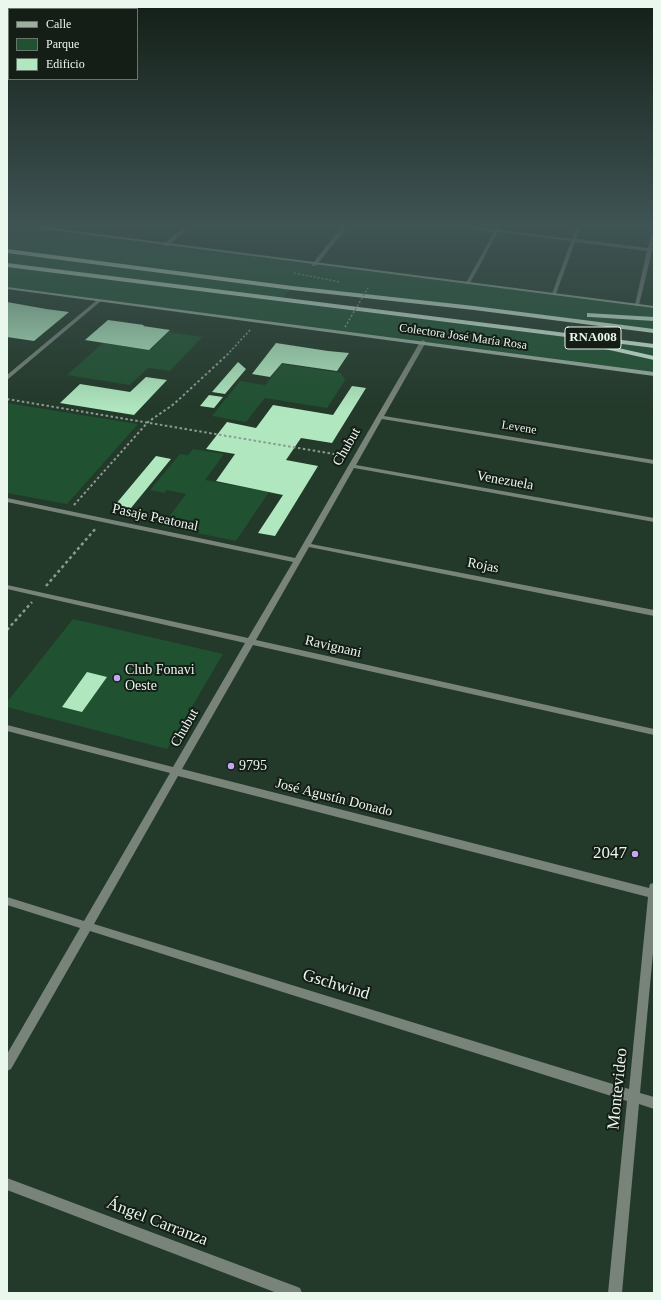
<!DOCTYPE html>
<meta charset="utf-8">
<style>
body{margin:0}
#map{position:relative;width:661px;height:1300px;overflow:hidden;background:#233929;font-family:Georgia,serif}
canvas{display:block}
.frame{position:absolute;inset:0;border:8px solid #eaf7ed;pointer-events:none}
.legend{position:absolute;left:8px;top:8px;width:130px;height:72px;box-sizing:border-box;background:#141e17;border:1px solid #6a756d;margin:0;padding:5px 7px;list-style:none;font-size:12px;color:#eaf7ed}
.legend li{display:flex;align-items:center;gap:8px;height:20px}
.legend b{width:20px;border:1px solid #6a756d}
</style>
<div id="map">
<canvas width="661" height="1300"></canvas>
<div class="frame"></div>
<ul class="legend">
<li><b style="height:5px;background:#9eafa2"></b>Calle</li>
<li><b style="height:11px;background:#205131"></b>Parque</li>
<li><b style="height:11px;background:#b0e7bf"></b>Edificio</li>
</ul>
</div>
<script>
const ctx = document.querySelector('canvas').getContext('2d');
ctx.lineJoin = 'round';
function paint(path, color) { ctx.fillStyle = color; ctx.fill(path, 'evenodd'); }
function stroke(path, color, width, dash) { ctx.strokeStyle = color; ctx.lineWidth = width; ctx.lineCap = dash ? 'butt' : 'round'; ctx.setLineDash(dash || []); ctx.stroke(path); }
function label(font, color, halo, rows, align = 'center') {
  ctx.font = font + ' Georgia,serif'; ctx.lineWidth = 4; ctx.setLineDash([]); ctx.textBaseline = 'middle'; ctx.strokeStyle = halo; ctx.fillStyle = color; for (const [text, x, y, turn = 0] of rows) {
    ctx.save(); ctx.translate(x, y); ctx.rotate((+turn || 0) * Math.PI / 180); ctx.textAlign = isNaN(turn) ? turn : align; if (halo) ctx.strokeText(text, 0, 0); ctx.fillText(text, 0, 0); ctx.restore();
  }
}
const green = new Path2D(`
 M30 227 654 307V331L292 288 281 300 654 346V374L7 288V228Z
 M169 332 202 337 170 371 148 368 130 385 67 375 103 343 150 350Z
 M282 364 341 373 345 380 327 408 265 398 246 422 212 416 240 381 265 385Z
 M7 403 138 424 67 504 7 493Z
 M193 449 224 454 205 480 269 492 236 541 162 526 186 494 167 490 164 493 150 490 180 454 188 455Z
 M73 619 223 654 167 749 7 707V702Z`);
const building = new Path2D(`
 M7 302 46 309 69 312 34 341 7 337Z
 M108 320 144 325 143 326 170 330 149 350 85 340Z
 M276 343 328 351 349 353 337 371 282 363 270 377 252 374Z
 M238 362 246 369 225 394 212 392Z
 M146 377 167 380 134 415 60 403 80 384 130 392Z
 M352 386 366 388 332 443 301 438 286 460 318 466 275 536 258 533 283 495 216 481 235 454 206 449 227 422 256 428 273 405 333 415Z
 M209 395 223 397 214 408 200 406Z
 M156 456 171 459 131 508 115 505Z
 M87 672 107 677 82 712 62 707Z`);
const pathFar2 = new Path2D(`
 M294 273 340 282
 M227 355 250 330`);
const pathFar1 = new Path2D(`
 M7 399 346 456
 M74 505 148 422 174 404 228 354`);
const path = new Path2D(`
 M46 586 96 528
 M7 630 32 602`);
const street = new Path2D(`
 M184 227H189L168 246H164V244Z
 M342 227H347L316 266H312V264Z
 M461 227H478L495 230 496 227H500L499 230 572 239 576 227H580L576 239 648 248 652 231 654 230V241L652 248 654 249V251H652L639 305 637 306 635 305 647 251 575 242 556 294 554 295 552 294 571 241 498 232 470 283 468 284 466 283 494 232Z
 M97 300 101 301 7 380V375Z
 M423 340 426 342 384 416 654 460V464L382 419 356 465 654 518V522L354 468 311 544 654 610V616L309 547 256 640 654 729V735L253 645 182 769 649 888 650 884 654 883V942L640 1093 654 1097V1109L639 1104 622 1293H608L627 1101 90 931 11 1069 7 1071V1054L80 928 7 905V897L84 921 170 773 7 731V725L173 767 245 643 7 589V585L248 638 293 562 7 502V498L295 558 420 342ZM178 776 648 897 629 1089 94 924Z
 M7 1178 295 1286 300 1288 302 1293H277L7 1190Z`);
const secondary = new Path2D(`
 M44 227 654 306V308L28 227Z
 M7 287 654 372V376L7 289Z`);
const highway = new Path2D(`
 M7 249 292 286 474 306 654 329V333L474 310 292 290 7 253Z
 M7 263 654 344V348L7 267Z
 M587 313 654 317V321L590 317H587Z
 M605 345 654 356V360L605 349Z`);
const pathBridge = new Path2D(`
 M345 327 368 288`);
const markers = [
 [117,678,4,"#c5a7f1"],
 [231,766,4,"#c5a7f1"],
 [635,854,4,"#c5a7f1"]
];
const farStreetnames = [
 ["Colectora José María Rosa",463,337,8],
 ["Levene",519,428,9]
];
const shields = [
 [593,338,56]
];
const shieldNames = [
 ["RNA008",593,338]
];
const streetNames = [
 ["Chubut",347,447,-60],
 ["Venezuela",505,481,10],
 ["Pasaje Peatonal",155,518,12],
 ["Rojas",483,566,11],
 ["Ravignani",333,647,13],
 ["Chubut",185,728,-60],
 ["José Agustín Donado",334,798,14]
];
const poiNames = [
 ["Club Fonavi",125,670],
 ["Oeste",125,686],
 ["9795",239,766]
];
const nearPoinames = [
 ["2047",627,854]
];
const nearStreetnames = [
 ["Gschwind",336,985,17],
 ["Montevideo",618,1089,-84],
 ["Ángel Carranza",157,1222,21]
];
paint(green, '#205131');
paint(building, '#b0e7bf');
stroke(pathFar2, '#8b9c8f', 1.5, [2, 2]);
stroke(pathFar1, '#8b9c8f', 2, [2.5, 2.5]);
stroke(path, '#8b9c8f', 2.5, [3, 3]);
paint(street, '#78837a');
paint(secondary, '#9eafa2');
paint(highway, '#d6f1dd');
stroke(pathBridge, '#8b9c8f', 1.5, [2, 2]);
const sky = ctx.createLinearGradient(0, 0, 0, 410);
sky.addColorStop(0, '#131f17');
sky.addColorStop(0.55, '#3f5454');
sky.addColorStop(1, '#3f545400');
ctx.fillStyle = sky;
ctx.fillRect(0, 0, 661, 410);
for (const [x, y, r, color] of markers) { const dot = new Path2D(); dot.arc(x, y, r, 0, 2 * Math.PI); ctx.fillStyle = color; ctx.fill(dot); stroke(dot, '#141e17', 1.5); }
label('12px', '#eaf7ed', '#141e17', farStreetnames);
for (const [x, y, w] of shields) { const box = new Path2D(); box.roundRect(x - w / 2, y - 11, w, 22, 3); ctx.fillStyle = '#141e17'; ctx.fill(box); stroke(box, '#eaf7ed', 1); }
label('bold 13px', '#eaf7ed', null, shieldNames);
label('14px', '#eaf7ed', '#141e17', streetNames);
label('14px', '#eaf7ed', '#141e17', poiNames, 'left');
label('17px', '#eaf7ed', '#141e17', nearPoinames, 'right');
label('17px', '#eaf7ed', '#141e17', nearStreetnames);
</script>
